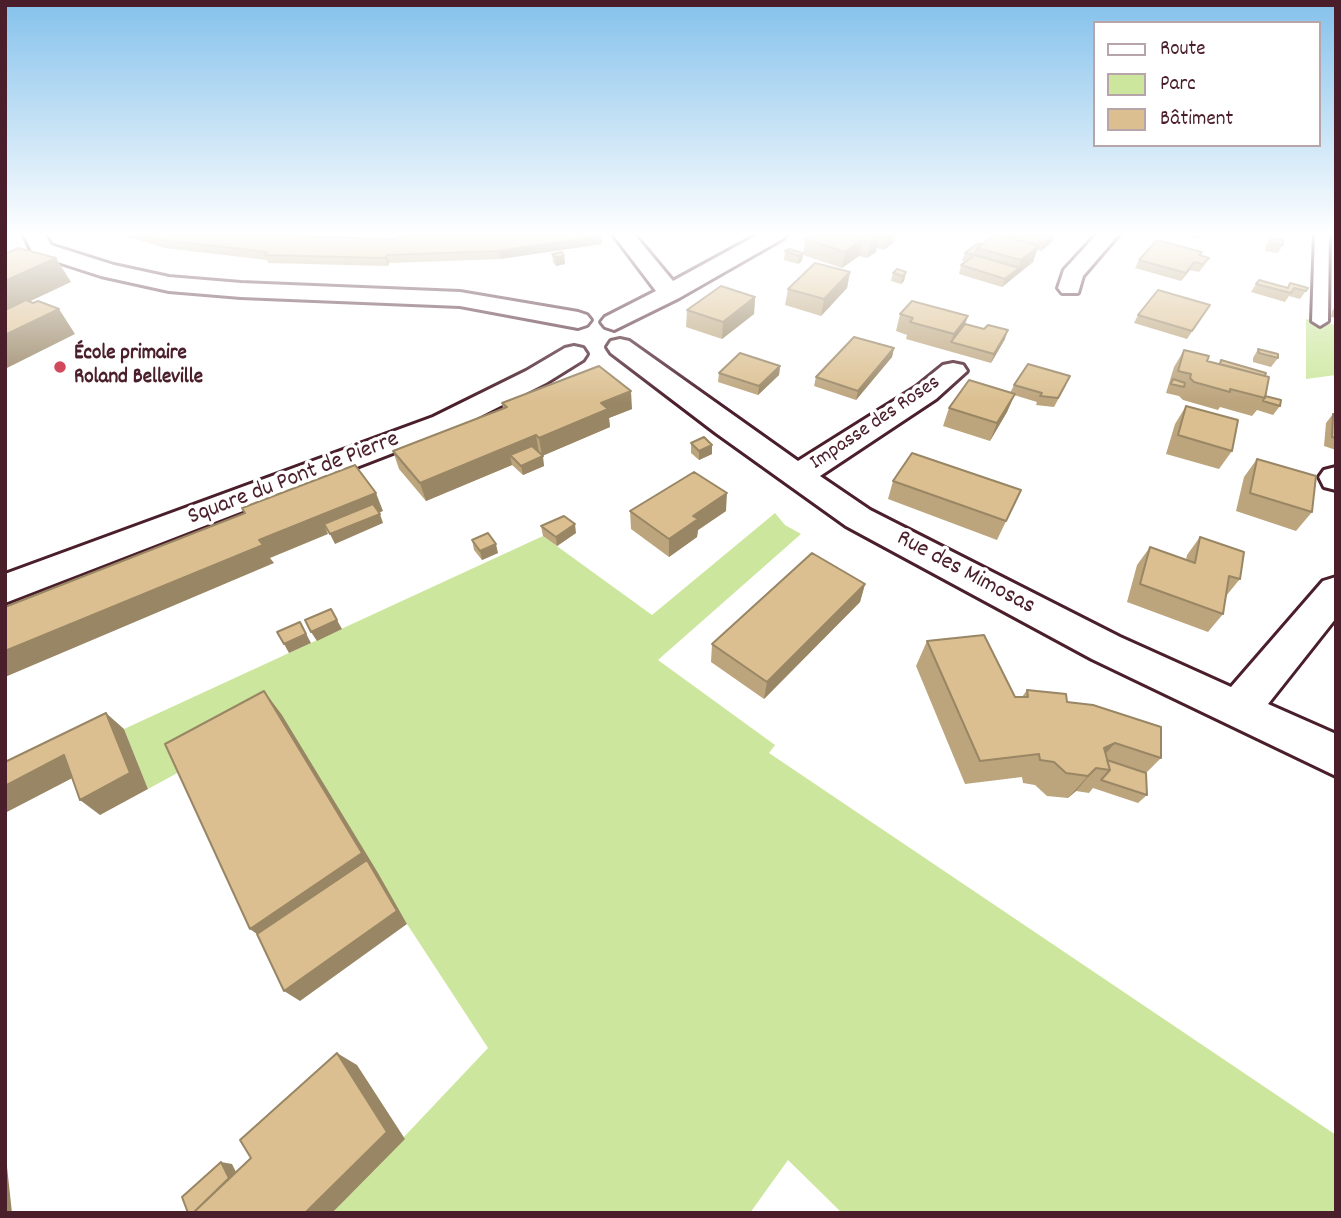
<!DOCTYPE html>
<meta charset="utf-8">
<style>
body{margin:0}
#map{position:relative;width:1341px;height:1218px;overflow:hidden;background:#fff;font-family:Dekko,sans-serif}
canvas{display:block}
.frame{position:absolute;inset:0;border:7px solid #4a1f2b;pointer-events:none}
.legend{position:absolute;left:1093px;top:21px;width:228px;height:126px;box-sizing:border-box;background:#fff;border:2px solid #b7a5aa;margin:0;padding:9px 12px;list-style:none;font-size:21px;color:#4a1f2b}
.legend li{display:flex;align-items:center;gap:14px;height:35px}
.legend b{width:35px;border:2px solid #b7a5aa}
</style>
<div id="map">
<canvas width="1341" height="1218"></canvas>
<div class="frame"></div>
<ul class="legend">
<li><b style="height:9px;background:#fff"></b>Route</li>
<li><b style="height:19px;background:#cce79d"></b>Parc</li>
<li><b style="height:19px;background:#dbbf90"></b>Bâtiment</li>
</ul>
</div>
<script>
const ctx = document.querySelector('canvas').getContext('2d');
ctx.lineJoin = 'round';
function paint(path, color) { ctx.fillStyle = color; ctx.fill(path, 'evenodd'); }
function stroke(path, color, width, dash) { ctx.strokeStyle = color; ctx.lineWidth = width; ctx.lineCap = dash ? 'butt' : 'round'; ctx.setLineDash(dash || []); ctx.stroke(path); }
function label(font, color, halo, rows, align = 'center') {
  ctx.font = font + ' Dekko,sans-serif'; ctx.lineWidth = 7; ctx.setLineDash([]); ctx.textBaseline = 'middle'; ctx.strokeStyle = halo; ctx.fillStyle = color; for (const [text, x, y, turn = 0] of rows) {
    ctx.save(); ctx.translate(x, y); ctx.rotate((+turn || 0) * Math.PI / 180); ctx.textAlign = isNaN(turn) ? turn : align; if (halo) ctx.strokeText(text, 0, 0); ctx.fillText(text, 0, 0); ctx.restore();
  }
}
const green = new Path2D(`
 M1306 319 1336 325V375L1306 379Z
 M775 513 785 525 801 534 658 660 775 745 769 753 1336 1135V1213H842L788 1160 750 1213H332L488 1048 407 924 282 716 148 789 124 729 543 536 652 615Z`);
const lane = new Path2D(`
 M1315 233H1329L1328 321 1320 326 1312 321Z`);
const street = new Path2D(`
 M23 233H44L51 245 57 247 114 265 169 277 241 283 460 292 578 312 587 315 591 320 587 325 578 328 460 306 241 297 169 291 101 276 33 254Z
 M612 233H633L673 281 761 233H787L784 238 679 298 614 330 605 327 601 322 605 317 656 291Z
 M1098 233H1120L1083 276 1078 293H1062L1058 288 1064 270Z
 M620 339 629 341 798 461 916 387 943 365 953 363 963 365 967 371 936 399 820 476 870 510 1120 637 1231 687 1323 581 1336 577V618L1268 704 1336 734V776L1092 659 846 526 716 433 611 353 607 347 611 341Z
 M574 346 583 348 587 354 583 360 546 383 455 429 5 603V574L433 417 526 371 565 348Z
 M1336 467V490L1324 487 1319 477 1324 470Z`);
const wall = new Path2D(`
 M114 233H277L290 236 395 239 601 236 602 244 500 259 389 263 388 266 268 263 267 260 165 248Z
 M815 233H896L894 242 884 250 877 248 876 252 867 258 859 256 842 268 803 255 805 239Z
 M1004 233H1051L1052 242 1041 251 1037 250 1033 262 1002 287 959 274 961 265 966 262 962 261 965 253 1003 236Z
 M1173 233H1204L1199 239Z
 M1270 238 1283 245 1278 253 1265 251 1266 246Z
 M785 251 803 253 802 261 798 264 784 260Z
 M552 254 564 256 565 264 556 266 553 262Z
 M1200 255 1209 258 1204 266 1199 272 1190 270 1181 281 1135 268 1139 260Z
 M850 272 847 288 821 316 785 305 788 289Z
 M906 272 904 281 901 284 891 281 893 273Z
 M1290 283 1308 288 1300 299 1289 296 1285 302 1251 292 1256 284 1287 287Z
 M755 297 754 314 722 339 686 327 687 310Z
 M1210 305 1187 339 1134 323 1138 315Z
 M1336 305V318L1331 317 1332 311Z
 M900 314 965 324 1005 339 991 363 906 339 907 335 896 331Z
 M894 348 892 357 856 400 814 386 816 377Z
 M1258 349 1278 358 1271 367 1253 362V358Z
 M1184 350 1207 361 1219 364 1221 360 1280 406 1273 415 1257 410 1252 416 1220 407 1218 410 1183 400 1179 396 1166 393 1174 367Z
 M780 366 779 375 758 395 718 382 719 373Z
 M1014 385H1066L1054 407 1036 405 1037 402 1014 395 1007 412 990 441 943 426 949 408 1010 393Z
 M502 403 632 409 609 418 610 427 542 456 544 466 523 475 512 465 426 501 399 469 393 451 503 409Z
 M1186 406 1232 451 1219 469 1166 454 1175 424Z
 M1333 414H1336V450L1324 446 1326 423Z
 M691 443 712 454 699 460 691 453Z
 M1257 459 1312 512 1296 531 1236 511 1244 477Z
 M893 481 1021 490 997 540 888 499Z
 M630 511H726L698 530 697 537 669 557 631 529Z
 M541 526 576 533 557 546 543 536Z
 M1200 537 1240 579 1226 596 1223 614 1208 632 1127 602 1137 565 1150 547 1186 560 1187 555Z
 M472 540 498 553 482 560 474 550Z
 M865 584 860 602 764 699 711 662 712 644Z
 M927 641 1015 697H1022L1027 690 1067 702 1161 758 1146 773 1147 795 1138 803 1093 788 1089 793 1076 791 1068 798 1047 796 1035 785 1023 783 1022 777 965 784 916 666Z`);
const shadedWall = new Path2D(`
 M873 233H876L874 240 879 236 876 252 867 258 871 242H870Z
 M883 233H896L894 242 884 250 887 234Z
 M1055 234 1052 242 1041 251 1044 243Z
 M601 236 602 244 500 259 499 251Z
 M862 240 859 256 842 268 845 252Z
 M1040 242 1033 262 1002 287 1005 279 1019 268 1021 260Z
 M803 253 802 261 798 264 799 256Z
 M387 255 389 263 388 266 385 258Z
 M564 256 565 264 556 266 555 257Z
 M56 258 71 282 5 313V281Z
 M1194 262 1190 270 1181 281 1186 273Z
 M850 272 847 288 821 316 824 299Z
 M906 272 904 281 901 284 903 276Z
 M755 297 754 314 722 339 723 322Z
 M59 309 75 334 5 369V331Z
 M968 316 962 333 951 342 954 334Z
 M1008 330 1005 339 991 363 994 354Z
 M894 348 892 357 856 400 858 391Z
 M780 366 779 375 758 395 759 386Z
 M631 391 632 409 609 418 610 427 542 456 539 438 601 403Z
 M1015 394 1007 412 990 441 997 423Z
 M536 435 539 453 510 455 512 465 426 501 420 483Z
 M712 445V454L699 460V451Z
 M543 456 544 466 523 475 521 466Z
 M376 493 383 511 330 533 324 524 328 534 270 558 274 563 5 677V651L259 540Z
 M727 493 726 511 698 530 697 537 669 557V539L693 516Z
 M380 514 383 523 335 544 330 534Z
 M575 524 576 533 557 546 556 537Z
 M496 544 498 553 482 560 480 551Z
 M865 584 860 602 764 699 767 682Z
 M337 620 342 629 317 641 311 632Z
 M300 622 311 643 289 653 284 644Z
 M264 691 282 715 378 873 407 924 300 1001 284 991 273 946 250 929Z
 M106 713 124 729 148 789 100 815 80 800Z
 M1115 743 1095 766 1104 748Z
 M64 755 84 772 5 813V786Z
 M1096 768 1076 791 1068 798 1088 776Z
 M337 1053 357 1065 405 1139 332 1213H305Z
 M5 1148 12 1213H5Z
 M221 1162 232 1164 246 1192 226 1213Z`);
const building = new Path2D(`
 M137 233H277L290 234 287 236 395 239 396 237 451 233H599L601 236 499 251 387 255 385 258 265 255 267 252 161 240Z
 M815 233H873L871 234 879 236 871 242 862 240 845 252 805 239Z
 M1006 233H1051L1055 234 1044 243 1040 242 1036 245 1006 237 1009 234Z
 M996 234 1039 246 1021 260 977 248Z
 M1270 238 1283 240V245L1270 242Z
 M1157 240 1202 252 1199 255 1209 258 1203 264 1194 262 1186 273 1139 260Z
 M978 243 981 244 977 248 975 255 965 253Z
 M18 248 56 258 5 281V254Z
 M789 249 803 253 799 256 785 251Z
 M562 252 564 256 555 257 552 254Z
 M975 255 1019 268 1005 279 961 265Z
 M815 263 850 272 824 299 788 289Z
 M897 269 906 272 903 276 893 273Z
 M1259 280 1288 288 1290 283 1308 288 1306 291 1294 288 1291 293 1256 284Z
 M721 286 755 297 723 322 687 310Z
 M1158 290 1210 305 1192 331 1138 315Z
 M26 300 33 303 38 301 59 309 5 335V310Z
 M912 301 968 316 954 334 910 322 913 318 900 314Z
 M965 324 984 329 988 325 1008 330 994 354 951 342Z
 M854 337 894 348 858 391 816 377Z
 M1258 349 1278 354V358L1259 353Z
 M1184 350 1209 356 1207 361 1269 377 1265 398 1230 389V392L1194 382 1190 378 1191 374 1178 371Z
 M740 353 780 366 759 386 719 373Z
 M1221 360 1266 373 1265 376 1220 364Z
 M1028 364 1070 376 1058 398 1040 396 1042 393 1014 385Z
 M599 366 631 391 601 403 608 409 539 438 536 435 420 483 393 451 507 407 502 403Z
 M1173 379 1185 383 1184 387 1171 384Z
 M969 380 1015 394 997 423 949 408Z
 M1265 396 1281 400 1280 406 1263 401Z
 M1186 406 1238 420 1232 451 1178 435Z
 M1333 414H1336V438L1332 437Z
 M704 437 712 445 699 451 691 443Z
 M532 446 543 456 521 466 510 455Z
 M912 453 1021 490 1006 521 893 481Z
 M1257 459 1316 476 1312 512 1250 493Z
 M355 465 376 493 259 540 263 545 5 651V607L245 513 242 508Z
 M694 472 727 493 693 516 698 519 669 539 630 511Z
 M373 504 380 514 330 534 324 524Z
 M564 516 575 524 556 537 541 526Z
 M488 533 496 544 480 551 472 540Z
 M1200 537 1244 552 1240 579 1229 576 1223 614 1140 584 1150 547 1195 563Z
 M812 553 865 584 767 682 712 644Z
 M331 609 337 620 311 632 305 620Z
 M300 622 306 634 284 644 277 632Z
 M984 635 1015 697H1028L1027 690 1066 694 1067 702 1093 705 1161 727V758L1115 743 1104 748 1110 770 1096 768 1088 776 1066 773 1054 762 1040 760 1039 754 980 761 927 641Z
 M264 691 362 853 250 929 165 744Z
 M106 713 130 773 80 800 64 755 5 786V762Z
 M1107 760 1146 773 1147 795 1101 780 1110 770Z
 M367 860 397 911 284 991 257 934Z
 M337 1053 387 1132 305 1213H193L251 1158 240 1140Z
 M221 1162 229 1178 193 1213H188L182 1197Z`);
const markers = [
 [60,367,7,"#d1495b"]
];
const farPoinames = [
 ["École primaire",74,355],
 ["Roland Belleville",74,379]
];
const farStreetnames = [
 ["Impasse des Roses",876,424,-34]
];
const streetNames = [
 ["Square du Pont de Pierre",294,480,-21],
 ["Rue des Mimosas",965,574,28]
];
paint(green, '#cce79d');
stroke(lane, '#4a1f2b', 6);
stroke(street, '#4a1f2b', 6);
paint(lane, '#fff');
paint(street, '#fff');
paint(wall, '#bca47c');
paint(shadedWall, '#998665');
paint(building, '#dbbf90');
stroke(building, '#998665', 2);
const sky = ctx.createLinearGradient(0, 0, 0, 403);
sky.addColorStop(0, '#84c1eb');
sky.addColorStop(0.58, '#fff');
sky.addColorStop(1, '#ffffff00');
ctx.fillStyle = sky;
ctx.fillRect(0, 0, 1341, 403);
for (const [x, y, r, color] of markers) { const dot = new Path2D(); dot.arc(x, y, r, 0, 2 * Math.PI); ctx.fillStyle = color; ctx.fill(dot); stroke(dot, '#fff', 2.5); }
label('bold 21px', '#4a1f2b', '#fff', farPoinames, 'left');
label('21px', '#4a1f2b', '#fff', farStreetnames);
label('24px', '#4a1f2b', '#fff', streetNames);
</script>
